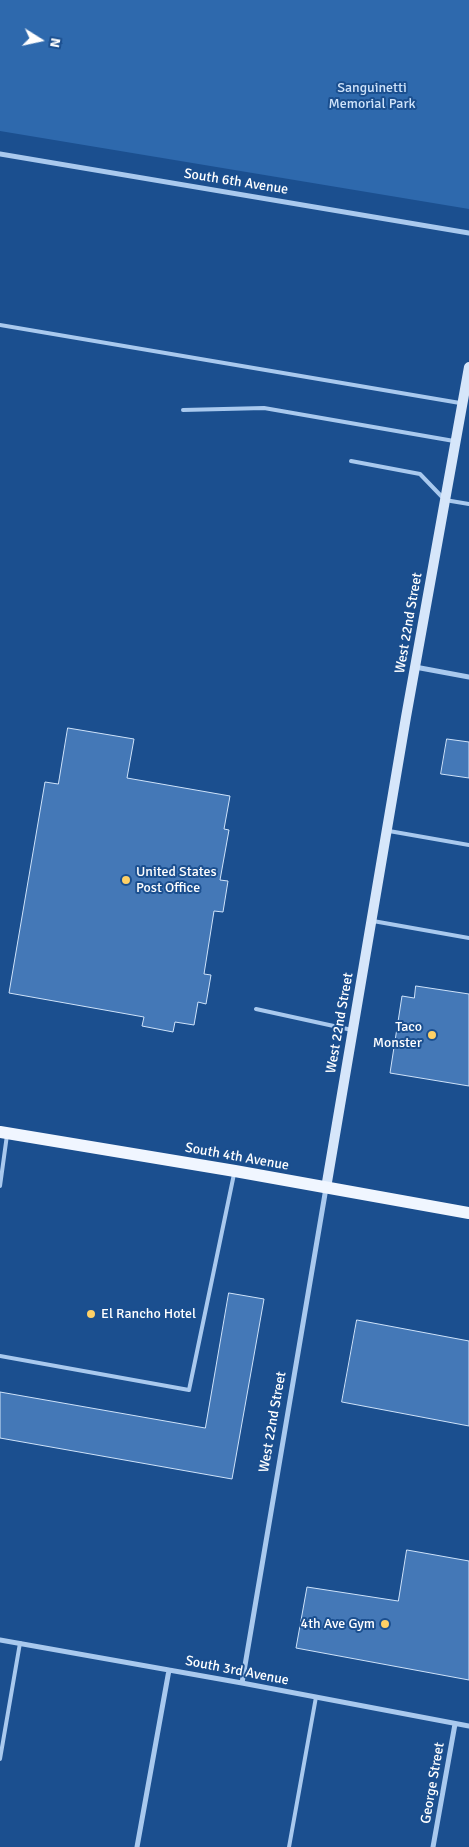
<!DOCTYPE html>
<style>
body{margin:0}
#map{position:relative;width:469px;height:1847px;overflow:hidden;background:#1b4f8f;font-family:Signika,sans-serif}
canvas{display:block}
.north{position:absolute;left:15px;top:15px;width:50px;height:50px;-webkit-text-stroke:4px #1b4f8f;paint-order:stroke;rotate:100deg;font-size:14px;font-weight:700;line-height:20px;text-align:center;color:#fff}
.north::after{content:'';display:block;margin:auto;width:18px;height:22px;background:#fff;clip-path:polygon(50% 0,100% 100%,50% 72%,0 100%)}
</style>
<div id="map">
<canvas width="469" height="1847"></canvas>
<div class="north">N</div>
</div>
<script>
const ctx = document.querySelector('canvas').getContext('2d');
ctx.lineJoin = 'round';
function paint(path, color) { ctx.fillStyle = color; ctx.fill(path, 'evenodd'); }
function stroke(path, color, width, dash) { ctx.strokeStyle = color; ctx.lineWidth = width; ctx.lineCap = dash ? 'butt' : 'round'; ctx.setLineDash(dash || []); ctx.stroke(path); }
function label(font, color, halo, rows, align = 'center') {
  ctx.font = font + ' Signika,sans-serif'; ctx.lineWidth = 4; ctx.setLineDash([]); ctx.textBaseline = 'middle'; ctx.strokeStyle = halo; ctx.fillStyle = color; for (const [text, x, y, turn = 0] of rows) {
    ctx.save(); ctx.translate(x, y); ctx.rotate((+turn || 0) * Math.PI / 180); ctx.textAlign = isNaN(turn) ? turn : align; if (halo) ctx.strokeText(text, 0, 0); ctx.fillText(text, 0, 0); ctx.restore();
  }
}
const green = new Path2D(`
 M0 0H469V209L0 131Z`);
const building = new Path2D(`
 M68 728 134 739 127 778 230 796 224 829 229 830 220 880 228 881 223 912 214 911 204 974 211 975 206 1004 198 1002 194 1025 175 1022 173 1032 142 1026 144 1017 9 993 45 782 58 784Z
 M447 739 469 742V778L441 774Z
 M416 986 469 994V1086L390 1073 402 996 414 998Z
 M229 1293 264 1299 232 1479 0 1438V1392L205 1428Z
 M357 1320 469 1341V1426L342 1402Z
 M407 1550 469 1561V1680L296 1648 307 1587 398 1601Z`);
const lane = new Path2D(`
 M0 325 460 403
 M183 410 264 408 454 441
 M351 461 420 474 445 500 469 504
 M389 831 469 845
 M373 921 469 938
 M256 1009 352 1030
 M0 1186 7 1135
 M0 1356 189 1390 234 1174
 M0 1759 20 1643
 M289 1847 316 1697`);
const street = new Path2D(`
 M0 154 469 233
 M415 667 469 677
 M0 1640 242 1683 469 1726
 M242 1683 326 1188
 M137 1847 169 1670
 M433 1847 455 1724`);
const secondary = new Path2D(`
 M326 1188 406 717 469 367`);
const primary = new Path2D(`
 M0 1132 235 1171 469 1213`);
const markers = [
 [126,880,5,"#ffd166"],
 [432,1035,5,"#ffd166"],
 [91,1314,5,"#ffd166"],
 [385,1624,5,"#ffd166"]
];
const parkNames = [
 ["Sanguinetti",372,88],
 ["Memorial Park",372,104]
];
const streetNames = [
 ["South 6th Avenue",236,182,9],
 ["West 22nd Street",409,623,-80],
 ["West 22nd Street",340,1023,-80],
 ["South 4th Avenue",237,1157,10],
 ["West 22nd Street",273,1422,-80],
 ["South 3rd Avenue",237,1671,11],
 ["George Street",433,1783,-80]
];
const poiNames = [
 ["United States",136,872],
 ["Post Office",136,888],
 ["Taco",422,1027,"right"],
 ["Monster",422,1043,"right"],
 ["El Rancho Hotel",101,1314],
 ["4th Ave Gym",375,1624,"right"]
];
paint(green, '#2e69ad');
paint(building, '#4478b7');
stroke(building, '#cfe3fa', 1);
stroke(lane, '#a9c9ee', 4);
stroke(street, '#a9c9ee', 5);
stroke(secondary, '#d6e6fa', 10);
stroke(primary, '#f0f6ff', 12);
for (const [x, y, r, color] of markers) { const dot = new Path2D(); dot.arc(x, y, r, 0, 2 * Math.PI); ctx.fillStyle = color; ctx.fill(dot); stroke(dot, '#1b4f8f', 2); }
label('14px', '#cfe3fa', '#1b4f8f', parkNames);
label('14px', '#fff', '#1b4f8f', streetNames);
label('14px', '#fff', '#1b4f8f', poiNames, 'left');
</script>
